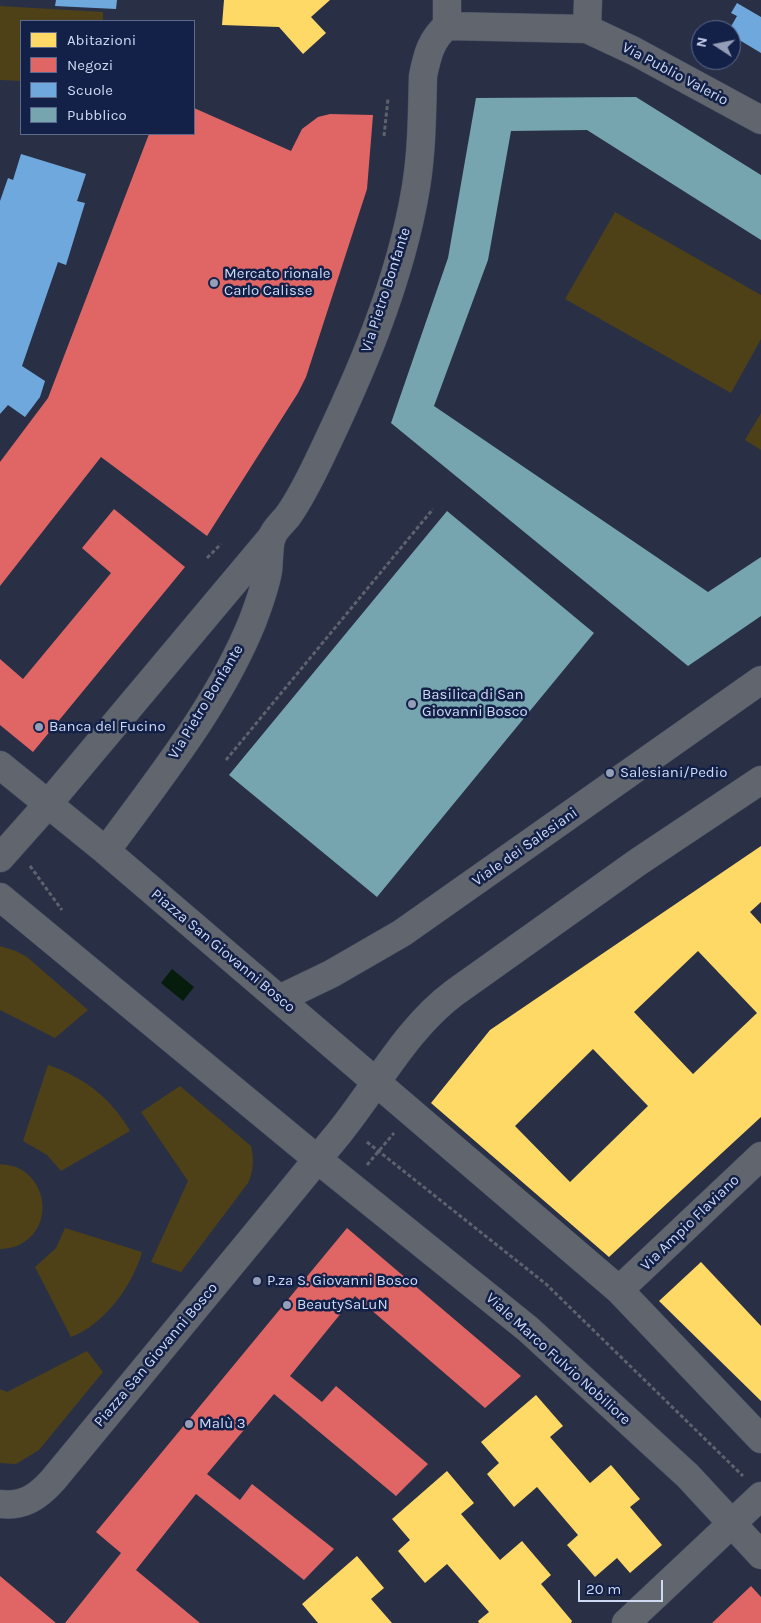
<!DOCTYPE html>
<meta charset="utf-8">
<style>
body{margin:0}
#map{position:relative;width:761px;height:1623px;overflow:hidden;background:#293046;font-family:Karla,sans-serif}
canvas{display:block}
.legend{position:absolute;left:20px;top:20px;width:175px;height:115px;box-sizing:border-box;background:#132048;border:1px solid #5e6a8d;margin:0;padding:6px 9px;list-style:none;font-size:15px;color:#ced9f4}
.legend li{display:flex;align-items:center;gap:10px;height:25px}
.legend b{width:25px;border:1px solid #5e6a8d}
.north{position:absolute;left:691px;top:20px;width:50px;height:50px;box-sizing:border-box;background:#132048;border:1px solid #5e6a8d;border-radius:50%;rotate:281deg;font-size:14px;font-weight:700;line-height:20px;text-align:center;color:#ced9f4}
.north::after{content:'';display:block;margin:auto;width:18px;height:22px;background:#949eb7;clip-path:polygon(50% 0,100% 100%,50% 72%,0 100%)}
.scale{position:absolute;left:578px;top:1580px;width:85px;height:22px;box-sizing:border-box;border:2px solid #ced9f4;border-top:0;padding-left:6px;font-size:15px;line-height:18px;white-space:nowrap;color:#ced9f4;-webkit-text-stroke:4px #132048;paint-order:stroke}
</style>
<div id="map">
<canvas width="761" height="1623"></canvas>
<ul class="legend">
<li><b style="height:14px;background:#ffd966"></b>Abitazioni</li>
<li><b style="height:14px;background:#e06666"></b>Negozi</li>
<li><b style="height:14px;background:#6fa8dc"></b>Scuole</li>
<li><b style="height:14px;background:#76a5af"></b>Pubblico</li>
</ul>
<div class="north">N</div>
<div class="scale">20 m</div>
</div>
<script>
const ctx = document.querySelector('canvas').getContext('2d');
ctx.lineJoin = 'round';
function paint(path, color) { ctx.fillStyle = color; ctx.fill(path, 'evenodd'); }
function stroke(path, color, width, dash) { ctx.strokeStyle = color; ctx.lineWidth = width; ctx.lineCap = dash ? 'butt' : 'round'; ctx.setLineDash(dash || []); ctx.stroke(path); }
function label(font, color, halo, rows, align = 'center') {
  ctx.font = font + ' Karla,sans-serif'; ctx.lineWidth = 5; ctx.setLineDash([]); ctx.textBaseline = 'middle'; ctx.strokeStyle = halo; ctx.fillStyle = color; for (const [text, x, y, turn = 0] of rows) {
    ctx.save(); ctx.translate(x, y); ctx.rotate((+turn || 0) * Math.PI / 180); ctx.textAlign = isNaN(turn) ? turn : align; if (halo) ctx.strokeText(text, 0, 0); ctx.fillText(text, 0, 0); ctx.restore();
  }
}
const green = new Path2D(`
 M0 6 103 12V21H21V81L0 80Z
 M615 212 761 295V339L731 393 565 299Z
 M761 413V450L745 440Z
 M0 946 16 951 27 957 88 1010 55 1038 0 1010Z
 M48 1065C84 1077 112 1099 130 1131L61 1171 47 1155 23 1141Z
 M180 1086 251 1146C254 1159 254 1170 248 1183L181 1272 151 1262 188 1181 141 1112Z
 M0 1164C8 1165 16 1166 22 1170 48 1186 50 1226 24 1242 17 1247 10 1248 2 1249H0Z
 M65 1228 142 1252C133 1285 104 1325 71 1337L35 1267 56 1248Z
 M87 1351 103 1372 39 1450 16 1464 0 1463V1389L7 1392Z`);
const water = new Path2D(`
 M172 969 194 987 183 1001 161 983Z`);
const homes = new Path2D(`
 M224 0H330L311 17 326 33 303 54 279 27 222 25Z
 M761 846V902L750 912 761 924V1117L609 1257 431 1103 490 1030ZM698 951 757 1013 693 1074 634 1012ZM593 1049 648 1106 570 1182 515 1126Z
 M701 1262 761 1326V1401L659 1301Z
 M536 1395 563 1426 550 1437 590 1483 611 1465 640 1499 630 1507 662 1545 630 1573 617 1558 595 1577 567 1545 578 1535 537 1487 514 1507 487 1474 499 1463 481 1442Z
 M447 1471 474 1503 461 1514 500 1560 522 1541 551 1575 541 1584 572 1621 571 1623H479L478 1621 489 1612 447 1564 425 1583 398 1551 410 1540 392 1519Z
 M357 1556 384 1588 371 1599 392 1623H318L302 1604Z`);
const shops = new Path2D(`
 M194 108 291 151 302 129 318 117 330 114 373 115 367 189 306 377 298 393 207 536 101 457 0 586V462L48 398 149 134H194Z
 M114 509 185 567 33 752 0 725V659L23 679 111 573 82 548Z
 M347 1228 521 1376 485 1408 355 1296 290 1376 322 1402 336 1386 428 1464 396 1496 274 1394 207 1474 240 1500 252 1484 334 1549 304 1580 196 1494 136 1570 200 1623H65L121 1553 96 1532Z
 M0 1576 56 1623H0Z
 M751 1586 761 1597V1623H712Z`);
const schools = new Path2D(`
 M56 0H117L116 9 55 6Z
 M737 3 761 17V53L731 35V30H729L737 16 731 13Z
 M21 154 86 174 77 201 85 203 66 265 58 262 22 366 45 381 40 397 25 417 8 405 0 414V201L8 178 13 180Z`);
const public = new Path2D(`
 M636 97 761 175V240L587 130 511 131 488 260 434 406 708 592 761 557V616L688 666 391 423 448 258 476 98Z
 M447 511 594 633 377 897 229 775Z`);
const path = new Path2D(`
 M384 136 388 99
 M207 558 221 544
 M226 760 433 509
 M30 866 62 910
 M367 1142 546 1284 743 1476
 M367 1165 394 1133`);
const street = new Path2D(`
 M447 0V26L587 29 634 51 761 120
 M587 29 588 0
 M0 765 106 851 619 1290 761 1439
 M106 851C159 778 219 705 253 620 259 604 265 588 268 571 269 563 269 543 272 537 274 530 282 523 287 517 299 501 308 482 317 464 359 377 400 284 416 187 422 150 422 113 423 76 427 56 431 39 447 26
 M0 858 48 804 271 538
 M0 897 317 1159 528 1329 688 1476 761 1555
 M279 999 331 974 402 933 761 680
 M619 1290 761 1156
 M0 1504C23 1507 38 1497 53 1480 148 1365 244 1249 339 1133 377 1086 406 1029 454 993L638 862 761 780
 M626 1623 761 1496`);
const markers = [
 [214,283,5,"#949eb7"],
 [412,704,5,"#949eb7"],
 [39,727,5,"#949eb7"],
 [610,773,5,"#949eb7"],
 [257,1281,5,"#949eb7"],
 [287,1305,5,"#949eb7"],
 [189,1424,5,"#949eb7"]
];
const streetNames = [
 ["Via Publio Valerio",675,74,28],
 ["Via Pietro Bonfante",386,290,-72],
 ["Via Pietro Bonfante",206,702,-59],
 ["Viale dei Salesiani",525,847,-35],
 ["Piazza San Giovanni Bosco",223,951,40],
 ["Via Ampio Flaviano",690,1223,-44],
 ["Piazza San Giovanni Bosco",156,1355,-50],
 ["Viale Marco Fulvio Nobiliore",558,1359,42]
];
const poiNames = [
 ["Mercato rionale",224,274],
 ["Carlo Calisse",224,291],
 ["Basilica di San",422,695],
 ["Giovanni Bosco",422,712],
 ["Banca del Fucino",49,727],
 ["Salesiani/Pedio",620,773],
 ["P.za S. Giovanni Bosco",267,1281],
 ["BeautySaLuN",297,1305],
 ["Malù 3",199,1424]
];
paint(green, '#4e4017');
paint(water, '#061c0c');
paint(homes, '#ffd966');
paint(shops, '#e06666');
paint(schools, '#6fa8dc');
paint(public, '#76a5af');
stroke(street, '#464d5f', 29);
stroke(path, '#5e626d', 3, [4, 2.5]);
stroke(street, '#60656e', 28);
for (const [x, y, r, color] of markers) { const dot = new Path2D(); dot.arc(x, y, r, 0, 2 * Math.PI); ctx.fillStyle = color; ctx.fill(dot); stroke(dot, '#132048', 2); }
label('15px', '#ced9f4', '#132048', streetNames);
label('15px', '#ced9f4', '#132048', poiNames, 'left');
</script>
